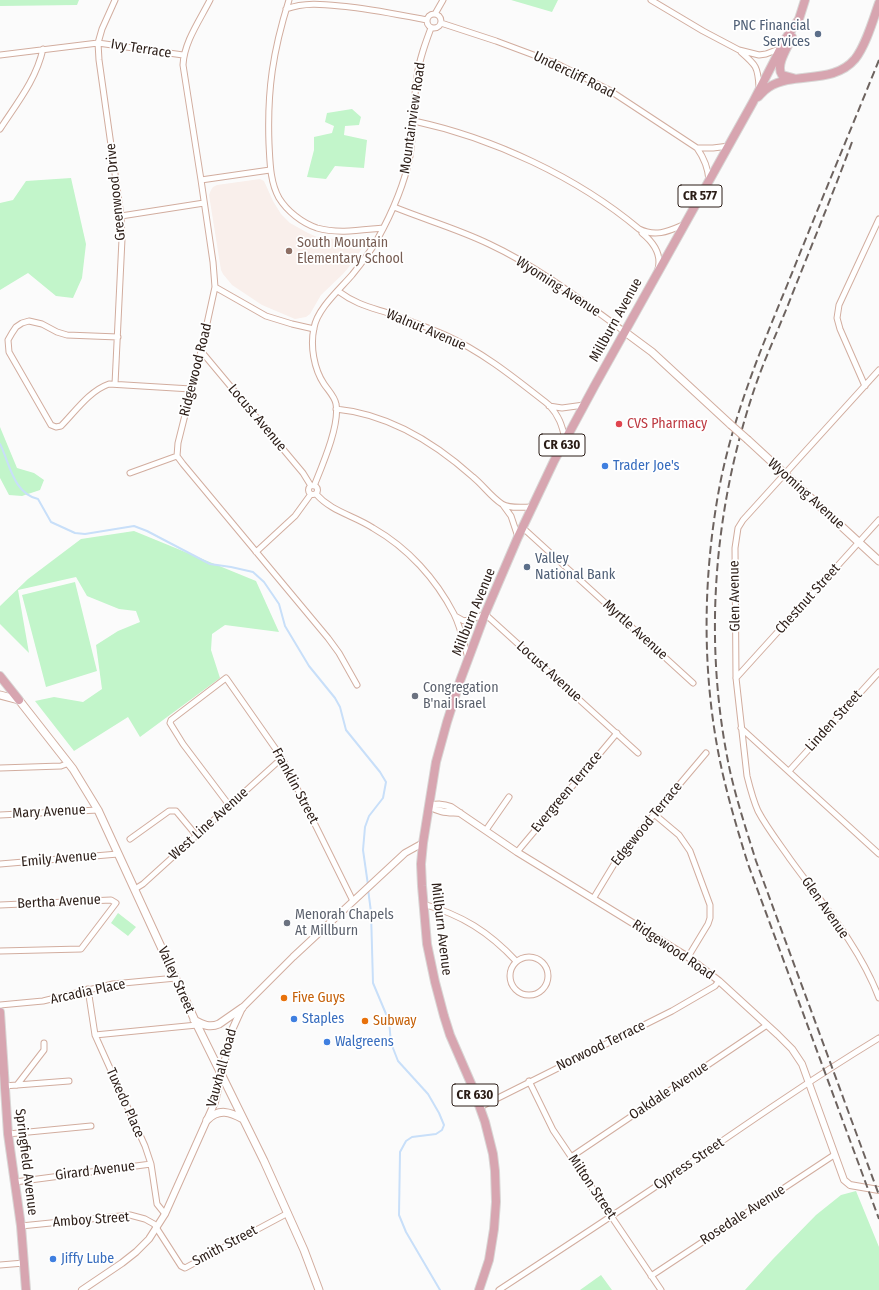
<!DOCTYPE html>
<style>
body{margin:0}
canvas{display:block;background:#fbfbfb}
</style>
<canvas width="879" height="1290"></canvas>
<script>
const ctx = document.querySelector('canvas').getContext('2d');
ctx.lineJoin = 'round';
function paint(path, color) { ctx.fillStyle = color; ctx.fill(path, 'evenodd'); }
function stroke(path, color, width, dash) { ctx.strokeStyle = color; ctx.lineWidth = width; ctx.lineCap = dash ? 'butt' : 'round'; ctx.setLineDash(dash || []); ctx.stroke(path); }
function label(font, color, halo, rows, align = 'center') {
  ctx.font = font + ' "Fira Sans Condensed",sans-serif'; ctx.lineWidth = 3.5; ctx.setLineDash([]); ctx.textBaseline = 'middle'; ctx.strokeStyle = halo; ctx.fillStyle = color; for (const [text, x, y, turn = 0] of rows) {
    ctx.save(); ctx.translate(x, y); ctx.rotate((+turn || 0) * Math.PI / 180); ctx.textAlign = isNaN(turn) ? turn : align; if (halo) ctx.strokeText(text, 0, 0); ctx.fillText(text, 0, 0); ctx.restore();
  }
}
const built = new Path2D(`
 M260 179 264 181 273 201 281 214 290 223 308 233 317 237 335 239 353 238 357 239 361 245 362 248 354 261 343 274 321 295 310 314 306 317 295 319 262 305 232 285 223 274 221 270 209 195 211 190 213 187 217 185Z`);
const green = new Path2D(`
 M0 0H79L77 5 0 6Z
 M511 0H558L552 12Z
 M352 109 361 117 359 125 345 126 344 135 367 140 364 168 335 166 326 179 307 177 314 150V137L332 133 334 126 325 122 327 113Z
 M71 178 86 244 82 278 73 298 56 296 28 273 0 290V203L13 200 26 181Z
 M0 427 17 468 34 473 44 480 40 490 22 496 9 495 0 478Z
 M134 531 256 581 279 632 225 625 212 634 211 650 220 678 140 737 128 717 74 751 35 701 54 697 83 702 102 689 96 645 118 631 140 622 136 611 119 609 87 596 76 577 18 590 29 653 0 624V606L28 579 81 539Z
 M75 582 97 671 46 687 22 595Z
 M118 913 136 927 128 936 111 923Z
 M856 1191 879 1247V1290H745L773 1259 816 1215 841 1195Z
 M601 1275 612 1290H580Z`);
const stream = new Path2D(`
 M0 444C10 464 13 493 38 499L51 522 75 533 85 534 134 526 147 531 210 564 231 567 253 572 264 582 279 604 285 626 309 666 335 698 340 707 346 730 380 772 386 782 383 798 369 816 365 827 363 850 368 885
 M368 889 371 912 373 983 389 1021 391 1043 398 1061 428 1094 439 1113 444 1125 442 1130 436 1134 412 1137 406 1141 400 1152 399 1215 406 1232 440 1290`);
const minor = new Path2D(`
 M210 0C200 20 184 42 183 65L201 180 213 262 215 287 201 351 178 443 177 456 183 464 328 638 339 653 357 685
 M289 0C273 51 267 90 269 144 270 162 270 182 279 198 287 211 302 223 317 228 338 234 361 230 383 228
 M651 0 703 31 739 50 759 55 766 54 779 49
 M286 9C308 1 328 5 350 7 376 10 401 15 427 20
 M435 14 443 0
 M427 21a7 7 0 1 1 14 0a7 7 0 1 1-14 0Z
 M441 23 496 41 555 63 609 90 697 148H713L729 146
 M741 52C756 65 758 67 759 87
 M0 55 98 43 183 55
 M414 121C493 138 577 177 639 229 655 237 667 232 683 225
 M0 129C17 103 36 80 43 49
 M697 148C704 158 708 167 709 180
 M201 180 270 170
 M394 207C426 220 458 229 489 244 538 267 581 300 625 332
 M121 216 204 203
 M642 233C653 242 662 254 658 269
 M215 287 266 316 292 324 314 329
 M338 291C357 305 370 307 391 314 409 321 427 327 445 335 483 352 517 380 549 405 559 416 562 425 565 439
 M118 337 67 335 57 332 42 324 29 321 22 323 16 327 12 333 8 340 9 352 51 425 56 427 61 426C75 412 89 391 109 384L191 389
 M201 351 303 473 311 486
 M879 370 743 520 738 528 735 548 736 678 747 776C750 788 753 800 758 811 767 828 779 843 790 859 822 903 860 947 879 998
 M115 384 122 239 121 216 99 60 98 43 102 29 115 0
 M865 386 840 329 837 318 839 305 879 219
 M549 406 562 408 584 405
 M336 409C388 414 435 443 473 477 483 485 491 497 502 504 510 509 523 507 532 507
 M130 473 177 456
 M308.5 490a4.5 4.5 0 1 1 9 0a4.5 4.5 0 1 1-9 0Z
 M314 486C322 466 340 425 336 404 335 397 328 390 324 384 314 369 310 346 314 328 317 309 340 289 352 275 361 264 370 252 377 240 392 213 404 186 410 156 414 130 413 103 417 77 419 60 425 44 431 28
 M316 494C332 512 353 515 373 528 408 548 436 579 454 614 461 628 464 644 468 658
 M503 505 511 516 518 537
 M523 528 693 683
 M256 552 295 516 311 494
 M455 616 464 621 473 619 485 614 638 753
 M736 678 879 520
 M741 728 879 854
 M0 768 61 766 69 763
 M789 771 879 672
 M229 805 183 744 170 723 171 720 226 678 282 758 353 901
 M654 814 679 835 690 851 710 905V918L708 924 688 957
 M0 815 98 810
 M486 830 509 797
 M130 839 169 811H176L196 835
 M517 852 617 733
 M0 864 118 854
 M135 889 143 884 282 758
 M593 899 619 856 706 753
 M423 904C462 915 489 932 516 961
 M0 905 111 900 116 903 81 949 0 951
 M510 976a19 19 0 1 1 38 0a19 19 0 1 1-38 0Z
 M88 989 95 1035 145 1146 151 1164 157 1204 165 1214
 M0 1005 43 1001 113 984 176 978
 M95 1035 197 1025
 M529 1081 553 1130 661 1290
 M17 1085 44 1050V1043
 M4 1086 69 1081
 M480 1107 672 1011 715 986 719 981
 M8 1134 91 1126
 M571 1157 767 1025
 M15 1182 151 1164
 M21 1226 130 1215 145 1219 154 1224 181 1266 185 1268 288 1213
 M0 1265 24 1263
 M651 1276 834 1155
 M499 1290C554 1254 609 1218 664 1181 735 1132 805 1083 879 1038`);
const tertiary = new Path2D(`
 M429 806C438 804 443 804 451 807L517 852 688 957 719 981 778 1035 792 1049 802 1064 844 1180 850 1185 879 1190
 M429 806C441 813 447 812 460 813
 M82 1290 122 1263 136 1252 149 1239 165 1214 215 1102 232 1030 242 1008 293 957 405 853 423 843`);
const secondary = new Path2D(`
 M625 332 652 352 731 425
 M748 440 879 561
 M0 695 19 700 73 769 98 810 197 1025 264 1161 304 1250 319 1290
 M194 1020C203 1025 210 1028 219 1024L242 1008
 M207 1120C219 1108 230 1112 243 1119`);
const primary = new Path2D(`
 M792 37C788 47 775 65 782 75L793 78
 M758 97C761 94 764 90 769 87 795 71 833 85 855 59 866 45 873 20 879 3
 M0 676 19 700
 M0 1012 8 1134 21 1226 26 1290
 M479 1290 489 1260 494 1229 496 1202 495 1171 493 1154 485 1122 473 1088 450 1035 444 1016 435 982 427 944 422 886 421 864 423 843 436 762 447 722 460 681 485 614 518 537 554 461 595 385 753 102 786 38 799 19 805 0`);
const rail = new Path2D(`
 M879 60C849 134 818 208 788 283 758 356 728 428 716 507 702 595 703 688 723 775 730 805 739 835 748 864L879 1219
 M852 142C831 199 808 254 786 310 775 337 763 363 754 390 713 512 703 645 730 771 737 802 747 832 756 861L879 1195`);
const secondaryBridge = new Path2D(`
 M731 425 748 440`);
const markers = [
 [818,34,4,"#5c6f8a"],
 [289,251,4,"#8d6e63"],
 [619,424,4,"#e0444e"],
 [605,466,4,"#3f7fe0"],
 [527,567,4,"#5c6f8a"],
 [415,696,4,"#6b7280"],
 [287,923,4,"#6b7280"],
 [284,998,4,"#e8710a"],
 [294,1019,4,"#3f7fe0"],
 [365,1021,4,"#e8710a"],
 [327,1042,4,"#3f7fe0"],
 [53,1259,4,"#3f7fe0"]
];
const shields = [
 [700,196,44],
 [562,445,46],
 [475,1095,46]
];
const shieldNames = [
 ["CR 577",700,196],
 ["CR 630",562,445],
 ["CR 630",475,1095]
];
const serviceNames = [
 ["PNC Financial",810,26],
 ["Services",810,42],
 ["Valley",535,559,"left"],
 ["National Bank",535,575,"left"]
];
const streetNames = [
 ["Ivy Terrace",141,49,9],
 ["Undercliff Road",574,75,26],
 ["Mountainview Road",413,118,-82],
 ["Greenwood Drive",116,192,-96],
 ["Wyoming Avenue",558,287,33],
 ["Millburn Avenue",616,320,-61],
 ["Walnut Avenue",426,330,23],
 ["Ridgewood Road",196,370,-76],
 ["Locust Avenue",257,418,50],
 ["Wyoming Avenue",806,494,42],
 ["Glen Avenue",735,596,-91],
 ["Chestnut Street",808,599,-48],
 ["Millburn Avenue",474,612,-68],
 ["Myrtle Avenue",635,630,42],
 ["Locust Avenue",549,672,42],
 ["Linden Street",834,721,-48],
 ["Franklin Street",295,786,62],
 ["Evergreen Terrace",567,792,-50],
 ["Mary Avenue",49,812,-3],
 ["West Line Avenue",209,824,-42],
 ["Edgewood Terrace",647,824,-51],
 ["Emily Avenue",59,859,-5],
 ["Bertha Avenue",59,902,-3],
 ["Glen Avenue",825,908,55],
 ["Millburn Avenue",441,929,83],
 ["Ridgewood Road",673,950,34],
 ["Valley Street",176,980,66],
 ["Arcadia Place",88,992,-12],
 ["Norwood Terrace",601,1046,-26],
 ["Vauxhall Road",222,1068,-75],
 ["Oakdale Avenue",669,1091,-34],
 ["Tuxedo Place",125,1103,66],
 ["Springfield Avenue",26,1162,83],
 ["Cypress Street",689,1164,-34],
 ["Girard Avenue",95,1171,-7],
 ["Milton Street",592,1187,56],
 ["Rosedale Avenue",743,1215,-33],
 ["Amboy Street",91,1220,-4],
 ["Smith Street",225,1246,-28]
];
const educationNames = [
 ["South Mountain",297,243],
 ["Elementary School",297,259]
];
const healthNames = [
 ["CVS Pharmacy",627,424]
];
const shopNames = [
 ["Trader Joe's",613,466],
 ["Staples",302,1019],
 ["Walgreens",335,1042],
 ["Jiffy Lube",61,1259]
];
const worshipNames = [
 ["Congregation",423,688],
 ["B'nai Israel",423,704],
 ["Menorah Chapels",295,915],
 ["At Millburn",295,931]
];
const foodNames = [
 ["Five Guys",292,998],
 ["Subway",373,1021]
];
paint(built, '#f9efeb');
paint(green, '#c2f5ca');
stroke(stream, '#c8dff9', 2);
stroke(minor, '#d2ad9f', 7);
stroke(tertiary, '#d2ad9f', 8);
stroke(secondary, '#d2ad9f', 9);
stroke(primary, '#d9d6d5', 10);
stroke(minor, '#fff', 5);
stroke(tertiary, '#fff', 6);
stroke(secondary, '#fff', 7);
stroke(primary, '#d7a5b0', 8);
stroke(rail, '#6d635f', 2, [8, 4]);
stroke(secondaryBridge, '#d2ad9f', 9, []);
stroke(secondaryBridge, '#fff', 7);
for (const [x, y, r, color] of markers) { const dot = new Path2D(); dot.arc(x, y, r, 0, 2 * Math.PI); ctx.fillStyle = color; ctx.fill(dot); stroke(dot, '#fff', 1.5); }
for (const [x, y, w] of shields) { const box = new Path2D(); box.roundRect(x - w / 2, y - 11, w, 22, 3); ctx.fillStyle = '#fff'; ctx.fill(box); stroke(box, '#2b1d17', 1); }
label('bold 13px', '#2b1d17', null, shieldNames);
label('14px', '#4e5e75', '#fff', serviceNames, 'right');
label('14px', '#2b1d17', '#fff', streetNames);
label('14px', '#785e54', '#fff', educationNames, 'left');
label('14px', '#be3a42', '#fff', healthNames, 'left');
label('14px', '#366cbe', '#fff', shopNames, 'left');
label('14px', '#5b616d', '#fff', worshipNames, 'left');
label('14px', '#c56008', '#fff', foodNames, 'left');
</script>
